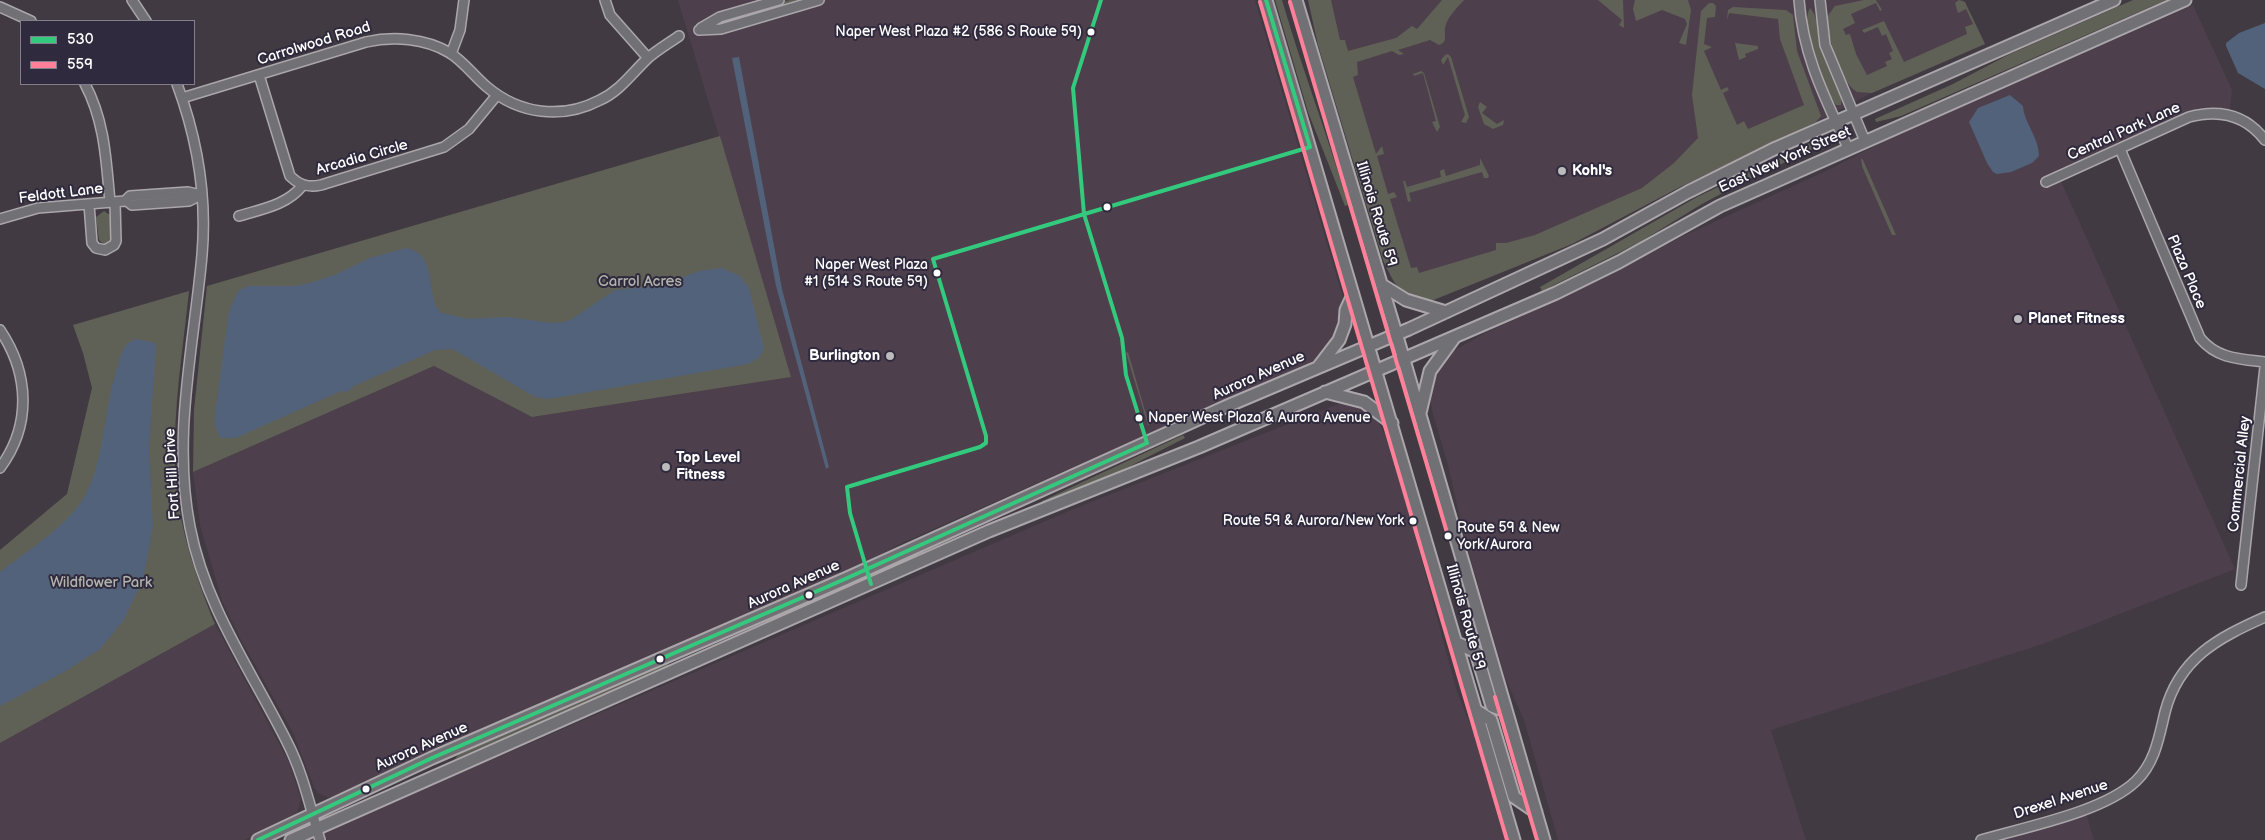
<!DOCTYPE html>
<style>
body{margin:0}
#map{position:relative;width:2265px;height:840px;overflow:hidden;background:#413a42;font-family:"Balsamiq Sans",sans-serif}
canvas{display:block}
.legend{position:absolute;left:20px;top:20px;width:175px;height:65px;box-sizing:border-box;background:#2f2a3d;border:1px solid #827f8b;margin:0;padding:6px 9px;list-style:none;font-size:15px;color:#fff}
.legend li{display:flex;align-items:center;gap:10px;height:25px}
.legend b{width:25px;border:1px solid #827f8b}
</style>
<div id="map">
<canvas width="2265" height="840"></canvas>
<ul class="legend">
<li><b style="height:6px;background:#33ca7d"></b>530</li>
<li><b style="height:6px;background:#ff8098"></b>559</li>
</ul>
</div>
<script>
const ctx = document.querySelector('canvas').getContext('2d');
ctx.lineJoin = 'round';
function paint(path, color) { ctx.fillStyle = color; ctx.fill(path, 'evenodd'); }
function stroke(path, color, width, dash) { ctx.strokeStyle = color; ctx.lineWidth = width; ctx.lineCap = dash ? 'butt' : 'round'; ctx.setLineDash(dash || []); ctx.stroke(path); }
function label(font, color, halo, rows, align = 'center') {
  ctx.font = font + ' "Balsamiq Sans",sans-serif'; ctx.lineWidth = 4; ctx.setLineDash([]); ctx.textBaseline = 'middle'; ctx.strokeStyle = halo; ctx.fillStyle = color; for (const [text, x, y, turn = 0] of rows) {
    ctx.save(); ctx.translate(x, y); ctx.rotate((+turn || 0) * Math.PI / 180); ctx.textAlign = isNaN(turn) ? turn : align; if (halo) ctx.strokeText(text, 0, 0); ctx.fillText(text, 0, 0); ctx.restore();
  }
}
const built = new Path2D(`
 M678 0H1255L1347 311 1346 324 1322 357 900 544 849 572 333 797H327L318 793 314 787 293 733 241 640 222 601 200 525 193 472 434 366 532 417 791 377Z
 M1308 0H1963L1985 44 1872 93 1816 122 1678 188 1572 244 1431 301 1394 283 1383 260 1318 45Z
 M2193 5 2232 90 2230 110 2219 107 2198 108 2056 170 2235 569 2043 644 1771 730 1806 840H1558L1524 720 1505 678 1465 540 1447 461 1433 415 1430 397 1431 384 1435 370 1441 362 1453 351 1485 333 1604 278 1681 237 1826 171 1886 140Z
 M1341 403 1357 404 1375 415 1393 453 1457 692 1475 736 1505 840H305L1071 510Z
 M215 624 289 762 301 799 297 814 245 840H0V743Z
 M2086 813 2094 840H1991Z`);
const green = new Path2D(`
 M790 0H804L733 23 731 17Z
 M1275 0H1282C1302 69 1328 136 1348 205L1345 206 1308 112Z
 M1308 0H1331L1340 40H1345L1348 51 1396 38 1412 26 1417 29 1442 0H1464C1457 8 1447 17 1445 28 1444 36 1448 42 1439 45L1430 40 1398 50 1404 54 1399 55 1392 51 1357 62 1358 75 1353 77 1376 154 1382 146 1384 154 1377 156 1388 194 1394 192 1397 197 1390 199 1411 268 1417 267 1419 273 1496 250V243H1506L1535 235 1642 188 1674 163 1698 138 1692 95 1701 11 1709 3H1713L1716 6 1715 17 1707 18 1704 44 1712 47 1704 51 1721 90 1727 87 1729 90 1723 93 1737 125 1744 121 1748 129 1804 105 1780 39 1778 19 1729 13 1727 20 1728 10 1733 7 1786 10 1793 15 1797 51 1821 116 1816 122 1678 188 1572 244 1431 301C1403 303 1393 282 1383 260L1318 45Z
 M1598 0H1623L1624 28 1619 25 1622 20Z
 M1635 0H1688L1691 10 1686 45 1679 43 1687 24 1685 19 1662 10 1636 21 1633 9Z
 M1864 0H1876L1882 10 1880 11 1876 3 1851 14 1855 23 1843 29 1846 35 1850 34 1856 54 1867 75 1887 66 1885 62 1892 59 1889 53 1893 51 1886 34 1882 36 1878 27 1864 33 1862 30 1884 21 1904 62 1967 34 1965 27 1973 24 1966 9 1958 13 1955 3 1959 0 1965 2 1985 44 1872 93 1857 92C1838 80 1829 39 1827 17L1835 6Z
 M2133 0H2166L1901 116 1876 122 1875 119 1953 84 2008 55Z
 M1810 8C1820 19 1818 39 1823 53 1827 66 1844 94 1841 105H1836C1823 87 1798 29 1810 8Z
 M1735 43 1758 46V49L1745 54 1746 57 1739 60Z
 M1448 54 1451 57 1469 117 1466 123 1461 122 1465 115 1448 57 1443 65 1441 60 1445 55Z
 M1421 71 1424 73 1440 127 1437 132 1432 122 1436 121 1423 73 1414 76 1413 74Z
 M1480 102 1487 107 1482 113 1497 124 1504 120 1503 125 1493 129 1484 124 1478 107Z
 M1829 134 1830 137 1824 144 1745 181 1702 204 1640 242 1542 291 1540 287 1697 197Z
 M720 136 791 377 532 417 434 366 193 472 194 410 207 286Z
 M1480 158 1489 176 1488 178H1484L1482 172 1409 193 1411 201 1408 202 1403 181H1405L1407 187 1441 177 1440 171 1444 169 1446 176 1480 165Z
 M1861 158 1863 160 1896 235H1892L1862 166Z
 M104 211 110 215 112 237 110 243 104 245 99 240 96 217Z
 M189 291C183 349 173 408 175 466 177 521 194 573 215 624L0 743V550L67 494 92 388 83 353 73 325Z
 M1128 352 1149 425H1148L1126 353Z
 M1183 435 1185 438 1105 479 1043 504 1042 501Z
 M665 664H668L669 666 455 759 458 755Z`);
const water = new Path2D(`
 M2265 23V89L2238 73 2226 46V43L2239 33Z
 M739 57 782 289 829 467 826 469 776 286 732 58Z
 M2010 95 2023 106C2024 123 2039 137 2039 156L2032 163 2011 172 1997 174 1993 172 1987 163 1969 122 1978 108Z
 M406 248C436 253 427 287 437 308L442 313 468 319 508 317 552 323 564 322 572 319 615 290 663 285 699 271 722 268 740 276 749 288 764 348 760 357 748 364 549 399 535 397 458 352 451 349 435 350 354 386 347 392 341 391 236 438H220L215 424 216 407 229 311 238 291 248 286H295L310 283 337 274 370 258Z
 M137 339 155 343 156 346 149 448 153 527 143 580 123 621 100 649 64 672 0 706V572C27 551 74 522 88 490 105 453 104 410 116 372 119 364 120 354 125 347 128 342 132 340 137 339Z`);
const minor = new Path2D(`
 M132 0 146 21
 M605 0 610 15 648 58
 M1799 0C1803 56 1825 98 1848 148
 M1820 0 1825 45 1865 141
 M0 7 31 21
 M701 28 720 17 779 0
 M699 30 721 29 819 0
 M451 54 460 30 464 0
 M259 75 290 176C299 185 308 188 321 185L444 147 469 129 497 95
 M85 84C105 122 106 160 110 202
 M177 84C197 138 207 197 202 255 194 345 172 436 190 527 205 606 252 672 287 742 303 773 310 807 320 840
 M182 98 366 42C393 36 425 38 450 53 464 62 474 76 487 87 519 114 562 120 600 100 620 91 632 73 648 58 657 50 669 43 679 36
 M2120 149 2200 338C2217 359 2240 359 2265 362
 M2046 182 2189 117C2219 109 2245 114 2265 140
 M127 201 132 205 189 201 201 195
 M89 204 92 243 96 248 105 250 114 245 116 241 115 202
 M239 216C262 209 287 205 302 186
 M0 219 38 208 125 201 130 196 188 192 201 195
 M0 330C29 373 32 425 0 468
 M2241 585 2265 367
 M1981 840C2025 827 2104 812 2136 781 2155 763 2159 737 2165 712 2179 658 2218 638 2265 617`);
const major = new Path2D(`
 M1266 0 1514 840
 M1296 0 1404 360 1544 840
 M1382 285 1406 300 1446 312
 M1319 366 1339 340 1345 324 1346 310 1353 295
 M1325 392 1364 402 1392 423
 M1420 413 1430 371 1454 338
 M1457 643 1476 652 1492 706 1506 711
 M1477 711 1491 720 1514 797 1536 812
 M258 840 432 758 845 579 1225 407 1409 329 1603 239 1688 192 1776 148 2114 0
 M291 840 989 531 1199 447 1556 293 1619 262 1720 206 2185 0`);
const bus1 = new Path2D(`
 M1101 0 1073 88 1084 214 1122 338 1126 375 1147 443
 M1266 0 1310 147
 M933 259 1310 147
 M847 487 980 447 986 443V436L933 259
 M847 487 850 513 871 584
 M258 840 432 758 845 579 1147 443`);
const bus2 = new Path2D(`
 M1260 2 1507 840
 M1290 2 1448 536
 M1495 697 1537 840`);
const markers = [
 [1091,32,4.5,"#fff"],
 [1562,171,5,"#bcbabd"],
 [1107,207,4.5,"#fff"],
 [937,273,4.5,"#fff"],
 [2018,319,5,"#bcbabd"],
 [890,356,5,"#bcbabd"],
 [1139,418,4.5,"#fff"],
 [666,467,5,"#bcbabd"],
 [1413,521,4.5,"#fff"],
 [1448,536,4.5,"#fff"],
 [809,595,4.5,"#fff"],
 [660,659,4.5,"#fff"],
 [366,789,4.5,"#fff"]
];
const busNames = [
 ["Naper West Plaza #2 (586 S Route 59)",1082,32],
 ["Naper West Plaza",928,265],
 ["#1 (514 S Route 59)",928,282],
 ["Naper West Plaza & Aurora Avenue",1148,418,"left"],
 ["Route 59 & Aurora/New York",1404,521],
 ["Route 59 & New",1457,528,"left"],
 ["York/Aurora",1457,545,"left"]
];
const streetNames = [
 ["Carrolwood Road",314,44,-17],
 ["Central Park Lane",2124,132,-24],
 ["Arcadia Circle",362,158,-16],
 ["East New York Street",1785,160,-24],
 ["Feldott Lane",61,194,-7],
 ["Illinois Route 59",1376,214,73],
 ["Plaza Place",2186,272,67],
 ["Aurora Avenue",1259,376,-24],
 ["Fort Hill Drive",173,474,-93],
 ["Commercial Alley",2240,474,-84],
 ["Aurora Avenue",794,585,-24],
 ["Illinois Route 59",1465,617,74],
 ["Aurora Avenue",422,747,-24],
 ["Drexel Avenue",2061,800,-18]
];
const poiNames = [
 ["Kohl's",1572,171],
 ["Planet Fitness",2028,319],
 ["Burlington",880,356,"right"],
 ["Top Level",676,458],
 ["Fitness",676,475]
];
const parkNames = [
 ["Carrol Acres",640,282],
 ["Wildflower Park",101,583]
];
paint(built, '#4d3f4c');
paint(green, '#606156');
paint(water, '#52627a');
stroke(minor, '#aaa6aa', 12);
stroke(major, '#aaa6aa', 15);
stroke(minor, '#717074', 9);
stroke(major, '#717074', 11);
stroke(bus1, '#33ca7d', 4);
stroke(bus2, '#ff8098', 4);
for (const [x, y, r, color] of markers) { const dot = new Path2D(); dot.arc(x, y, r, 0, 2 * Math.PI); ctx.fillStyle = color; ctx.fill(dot); stroke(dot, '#2f2a3d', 2); }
label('14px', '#fff', '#2f2a3d', busNames, 'right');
label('15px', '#fff', '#2f2a3d', streetNames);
label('bold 15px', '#fff', '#2f2a3d', poiNames, 'left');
label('15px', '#b2b3ac', '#2f2a3d', parkNames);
</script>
